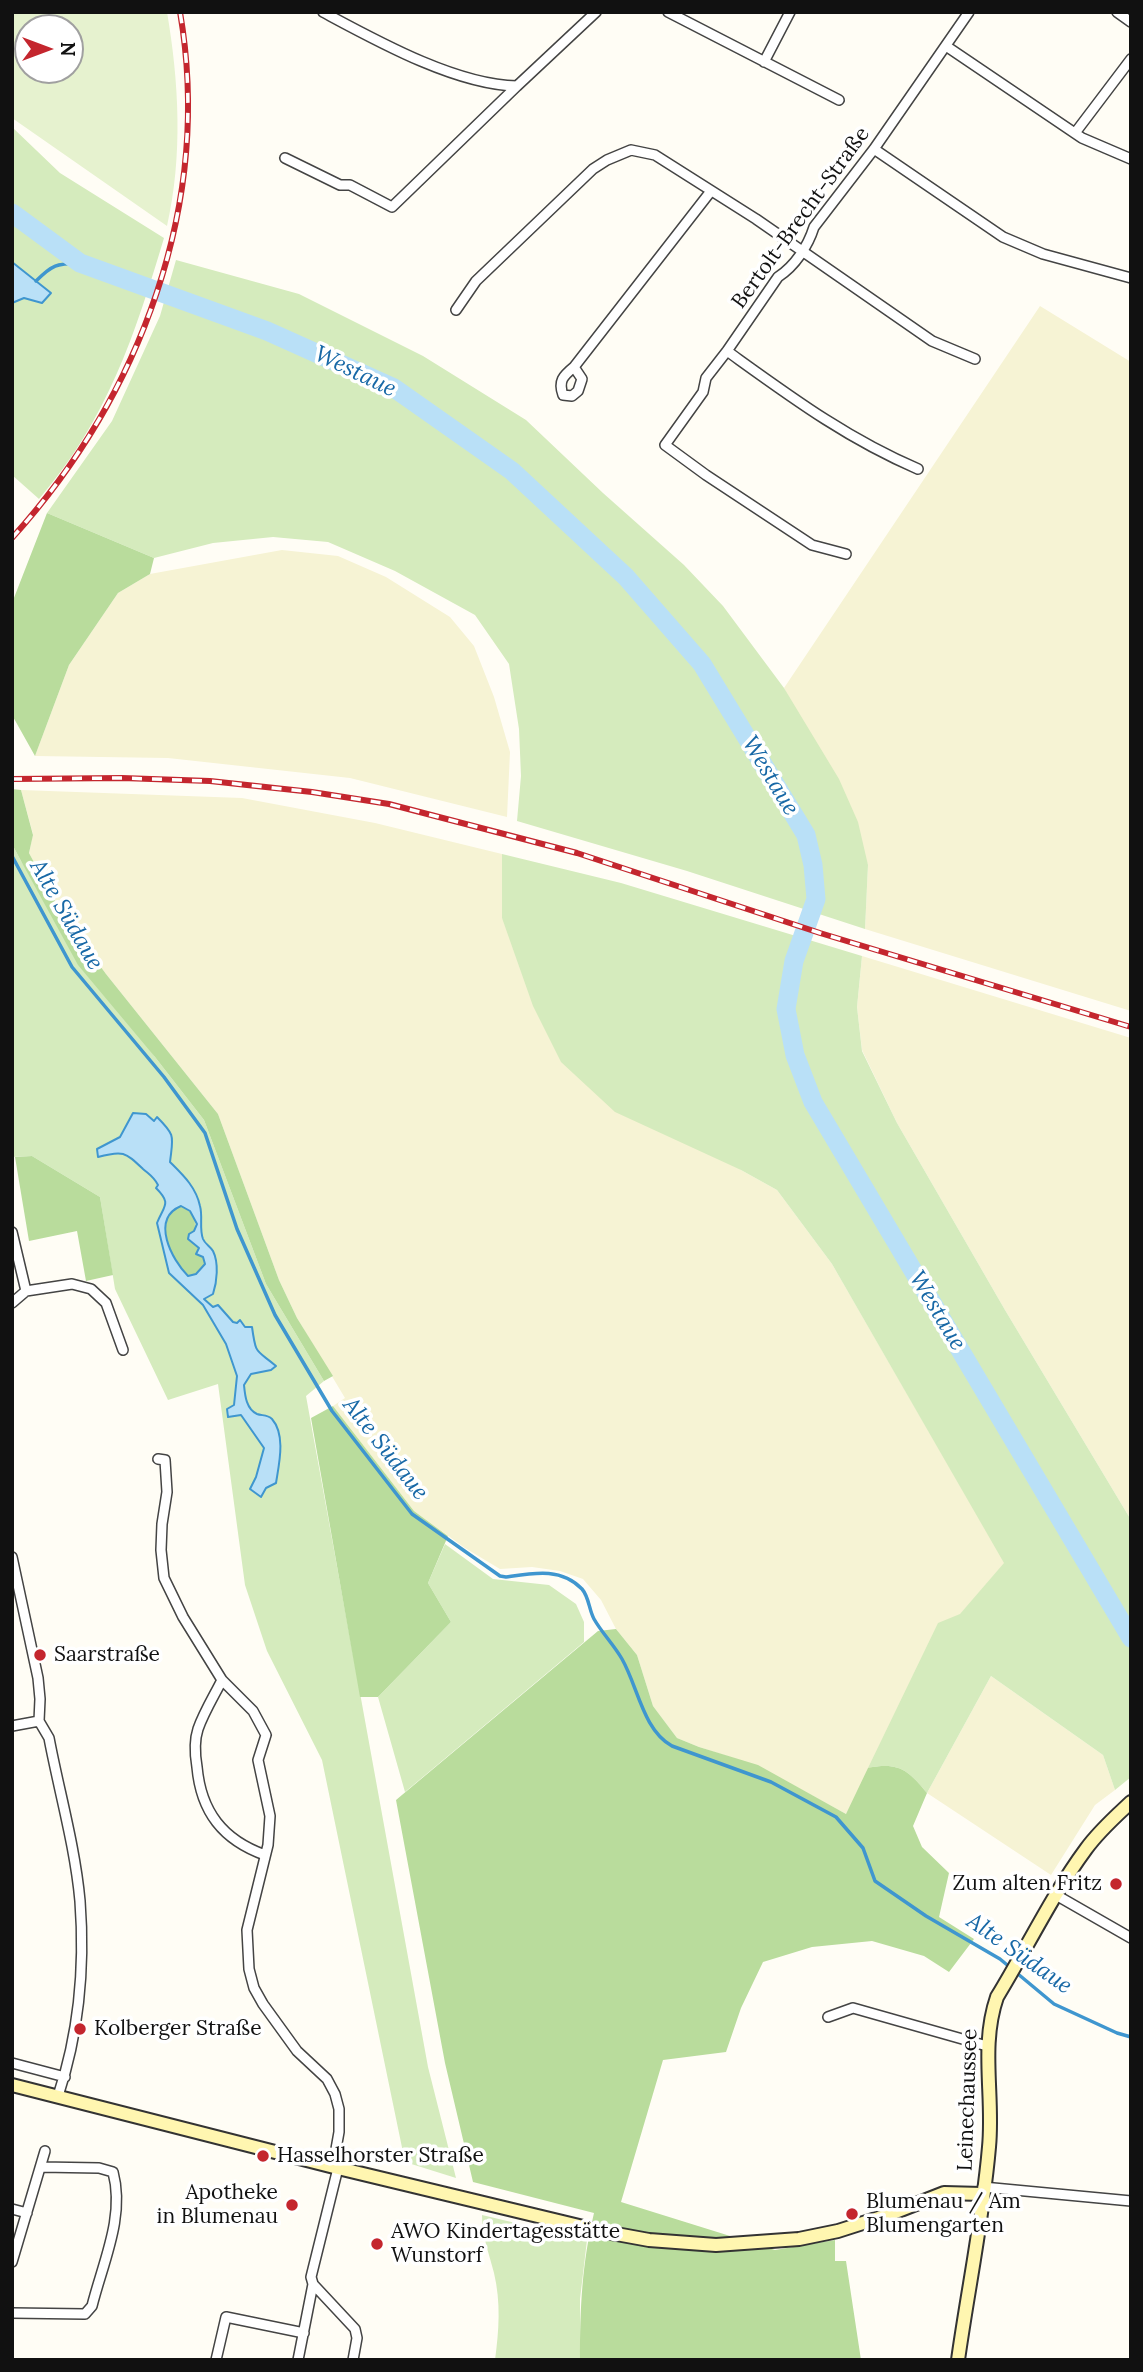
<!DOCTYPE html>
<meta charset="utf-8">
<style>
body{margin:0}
#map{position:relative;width:1143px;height:2372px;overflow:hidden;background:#fffdf5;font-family:Lora,serif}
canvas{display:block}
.frame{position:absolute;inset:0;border:14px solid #111;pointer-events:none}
.north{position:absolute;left:14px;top:14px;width:70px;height:70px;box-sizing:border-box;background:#fff;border:2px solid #a0a0a0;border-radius:50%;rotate:90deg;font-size:19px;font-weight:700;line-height:28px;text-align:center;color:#111}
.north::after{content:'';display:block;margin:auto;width:24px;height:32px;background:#c4262e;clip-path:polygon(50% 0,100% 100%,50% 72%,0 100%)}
</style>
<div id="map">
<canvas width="1143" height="2372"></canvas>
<div class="frame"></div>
<div class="north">N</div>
</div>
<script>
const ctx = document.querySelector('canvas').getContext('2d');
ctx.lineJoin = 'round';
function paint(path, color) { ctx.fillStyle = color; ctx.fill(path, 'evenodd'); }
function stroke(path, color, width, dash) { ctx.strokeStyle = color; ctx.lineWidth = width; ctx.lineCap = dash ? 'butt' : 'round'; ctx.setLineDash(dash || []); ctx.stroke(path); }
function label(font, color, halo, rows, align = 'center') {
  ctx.font = font + ' Lora,serif'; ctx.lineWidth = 7; ctx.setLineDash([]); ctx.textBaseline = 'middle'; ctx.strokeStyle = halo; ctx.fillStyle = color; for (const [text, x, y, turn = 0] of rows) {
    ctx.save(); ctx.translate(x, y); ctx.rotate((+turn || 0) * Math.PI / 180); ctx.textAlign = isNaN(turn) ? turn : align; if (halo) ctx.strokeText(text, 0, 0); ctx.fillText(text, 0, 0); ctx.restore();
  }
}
const farmland = new Path2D(`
 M1040 306 1131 362V1011L865 929 868 865 784 688Z
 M282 550 338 556 386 577 450 617 474 646 494 697 510 752 507 817 350 778 168 758 35 756 69 665 118 593 150 574Z
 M21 790 242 798 375 823 502 854V918L741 1170 777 1190 832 1264 1005 1563 960 1615 846 1814 758 1766 699 1747 677 1738 653 1706 637 1655 616 1629 601 1600 583 1579 560 1571 532 1567 500 1569 465 1548 414 1511 333 1406 345 1398 297 1318 279 1280 218 1114 106 974 62 914 29 853 33 834Z
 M862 956 1131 1038V1520L1005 1310 897 1123 862 1050 857 1007Z
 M991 1676 1103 1755 1115 1790 1095 1805 1051 1875 927 1793Z`);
const green = new Path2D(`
 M12 127 60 173 164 238C135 335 107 420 39 499L12 475Z
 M176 260 299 294 423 356 526 420 603 493 684 565 723 606 784 688 839 779 858 822 868 865 865 929 687 871 517 821 521 776 519 729 509 664 475 615 395 571 328 542 273 537 213 543 154 558 47 513 112 421 160 316Z
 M12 844 21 861 155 1057 204 1120 266 1284 324 1381 306 1396 428 2067 456 2178 405 2162 322 1760 267 1651 245 1585 218 1384 168 1400 115 1289 100 1197 32 1156 12 1157Z
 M502 854 621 883 862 956 857 1007 862 1051 897 1123 1005 1310 1131 1520V1777L1115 1790 1103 1755 991 1676 927 1793C908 1770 899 1762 868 1768L938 1623 960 1614 1004 1563 832 1264 777 1190 741 1170 615 1112 561 1062 533 1006 502 918Z
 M445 1544 493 1579 549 1585 576 1604 584 1622V1642L405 1792 378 1697 451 1622 428 1583Z
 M482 2215 587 2240 580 2299V2360H495C499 2330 501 2303 494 2273 489 2253 482 2236 482 2215Z`);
const forest = new Path2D(`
 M47 513 154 558 150 574 118 593 69 665 35 756 12 715V603Z
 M12 789 21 790 33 835 29 853 62 914 106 974 218 1114 279 1280 297 1318 333 1376 324 1381 266 1284 204 1120 155 1057 78 965 21 861 12 844Z
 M32 1156 100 1197 113 1275 86 1281 77 1231 29 1241 15 1157Z
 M181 1206C200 1216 194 1224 194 1242L199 1248 205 1264 196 1274 188 1276C172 1259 149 1219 181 1206Z
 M333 1406 414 1511 448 1536 428 1583 451 1622 378 1697H360L311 1418Z
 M616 1629 637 1655 653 1706 677 1738 699 1747 758 1765 846 1814 868 1768C899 1762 908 1770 927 1793L913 1826 922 1847 949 1873 939 1917 974 1939 949 1972 924 1956 872 1941 812 1947 763 1962 741 2008 726 2052 663 2060 621 2202 775 2250 835 2240V2261H846L861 2360H580C580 2307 582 2264 594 2213L473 2182 445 2063 396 1800 598 1631Z`);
const pitch = new Path2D(`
 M12 12H167C179 82 183 156 167 226L12 118ZM28 28H70V70H28Z`);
const water = new Path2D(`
 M12 262 51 293 42 303 24 298 12 303Z
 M133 1113 146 1114 154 1121 157 1117C176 1136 173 1136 170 1162 183 1175 196 1187 200 1206 203 1217 199 1228 203 1239 205 1244 210 1246 213 1251 219 1263 217 1282 213 1294L204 1299 213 1307 218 1305 233 1322 237 1323 240 1320 245 1327H252C256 1356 256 1349 276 1366L271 1370 251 1374 244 1385C245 1395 246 1409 257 1414 262 1416 267 1414 272 1419 286 1435 279 1464 276 1483L266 1488 261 1497 250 1489 256 1477 264 1448 241 1415 228 1417 227 1409 234 1405 237 1376 226 1344 203 1305 169 1273 157 1223C164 1205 172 1204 156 1188L158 1185C154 1177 150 1175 143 1169 125 1152 123 1150 98 1157L97 1149 120 1137ZM181 1206 190 1211 197 1224 194 1231 189 1234 188 1239 199 1248 196 1254 203 1257 205 1264 196 1274 188 1276C172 1260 150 1219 181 1206Z`);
const stream = new Path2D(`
 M36 281C53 264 56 264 80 263
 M12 856 72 967 164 1077 205 1133 237 1229 275 1315 332 1411 412 1514 500 1576 506 1577C533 1573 561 1567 582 1589 589 1597 589 1610 594 1619 602 1633 614 1645 622 1659 638 1687 643 1730 672 1746L771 1782 836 1817 863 1848 875 1881 926 1916 1000 1959 1054 2004 1117 2033 1131 2037`);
const river = new Path2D(`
 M12 213 80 263 267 331 394 388 512 471 626 577 702 664 806 835 813 865 816 899 794 961 786 1009 795 1055 813 1102 1131 1638`);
const street = new Path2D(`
 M323 12C377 41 456 85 517 86L596 12
 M668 12 839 100
 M1117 12 1131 22
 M946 46 1082 138 1131 159
 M764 62 790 12
 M1075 133 1131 59
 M874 149 1003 237 1043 254 1131 278
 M285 158 340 185H350L392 207 517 86
 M456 310 476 281 593 169 607 160 631 150 655 155 756 219 932 341 975 359
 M727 351C791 397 846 438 918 469
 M574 367 582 379 578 391 572 396 563 395C558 381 563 376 574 367L711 191
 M846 554 812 545 706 475 665 445 703 392 706 378 727 351 778 277C795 266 808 246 814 227L874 149 969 12
 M12 1232 26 1291
 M12 1303 26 1291 72 1284 91 1289 106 1303 123 1350
 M158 1459 165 1460 167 1492 162 1524 161 1550 164 1578 183 1617 222 1680 253 1711 266 1735 258 1760 270 1816 268 1845 247 1930 249 1969 254 1988 263 2004 297 2051 327 2079 335 2094 339 2109V2132L333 2166
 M12 1557 38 1678 40 1699 39 1721 49 1738C59 1791 75 1846 80 1901 85 1967 79 2033 58 2096
 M222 1680C214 1696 204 1712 198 1729 194 1741 195 1755 197 1767 201 1812 223 1840 265 1855
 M12 1726 39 1721
 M1056 1895 1131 1938
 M828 2017 853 2008 987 2046
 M12 2063 65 2077
 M338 2168 311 2277 313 2284 355 2329 357 2338 353 2360
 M983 2187 1131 2201
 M12 2209 27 2213
 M12 2262 45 2151
 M12 2313 85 2314 92 2306C103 2262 125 2217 113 2172L99 2168 41 2167
 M216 2360 226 2317 304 2333
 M298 2360 313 2284`);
const secondary = new Path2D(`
 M12 2085 338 2168 600 2231 649 2240 716 2245 799 2239 838 2231 888 2215 944 2193 982 2194
 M958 2360C968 2289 983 2218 989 2147 994 2096 980 2046 997 1997 1027 1948 1052 1895 1086 1849 1099 1831 1115 1817 1131 1802`);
const rail = new Path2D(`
 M12 538C140 396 213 204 180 12
 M12 779 122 778 210 781 312 792 389 804 577 853 820 933 1131 1027`);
const markers = [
 [40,1655,7,"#c4262e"],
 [1116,1884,7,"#c4262e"],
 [80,2029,7,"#c4262e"],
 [263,2156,7,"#c4262e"],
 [292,2205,7,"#c4262e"],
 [852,2214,7,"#c4262e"],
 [377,2244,7,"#c4262e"]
];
const streetNames = [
 ["Bertolt-Brecht-Straße",801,218,-54],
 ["Leinechaussee",968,2100,-88]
];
const poiNames = [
 ["Saarstraße",54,1655],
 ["Zum alten Fritz",1102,1884,"right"],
 ["Kolberger Straße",94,2029],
 ["Hasselhorster Straße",277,2156],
 ["Apotheke",278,2193,"right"],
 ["in Blumenau",278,2217,"right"],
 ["Blumenau / Am",866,2202],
 ["Blumengarten",866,2226],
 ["AWO Kindertagesstätte",391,2232],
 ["Wunstorf",391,2256]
];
const waterNames = [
 ["Westaue",355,372,26],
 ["Westaue",770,776,59],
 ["Alte Südaue",66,915,60],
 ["Westaue",937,1311,59],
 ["Alte Südaue",385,1449,52],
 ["Alte Südaue",1019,1954,35]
];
paint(farmland, '#f6f3d4');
paint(green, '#d5ebbd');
paint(forest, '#b9dc9c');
paint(pitch, '#e6f2cf');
paint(water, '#b9e0f7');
stroke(water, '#3f96cf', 2);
stroke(stream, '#3f96cf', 3.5);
stroke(river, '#b9e0f7', 19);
stroke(street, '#444', 12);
stroke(secondary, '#333', 16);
stroke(street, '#fff', 9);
stroke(secondary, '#fff6b0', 12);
stroke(rail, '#c4262e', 6);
stroke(rail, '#fff', 3.5, [10]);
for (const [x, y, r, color] of markers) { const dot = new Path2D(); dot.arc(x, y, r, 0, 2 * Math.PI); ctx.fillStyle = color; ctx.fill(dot); stroke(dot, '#fff', 2.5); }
label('21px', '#111', '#fff', streetNames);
label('21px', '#111', '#fff', poiNames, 'left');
label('italic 23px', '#1768a6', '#fff', waterNames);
</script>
